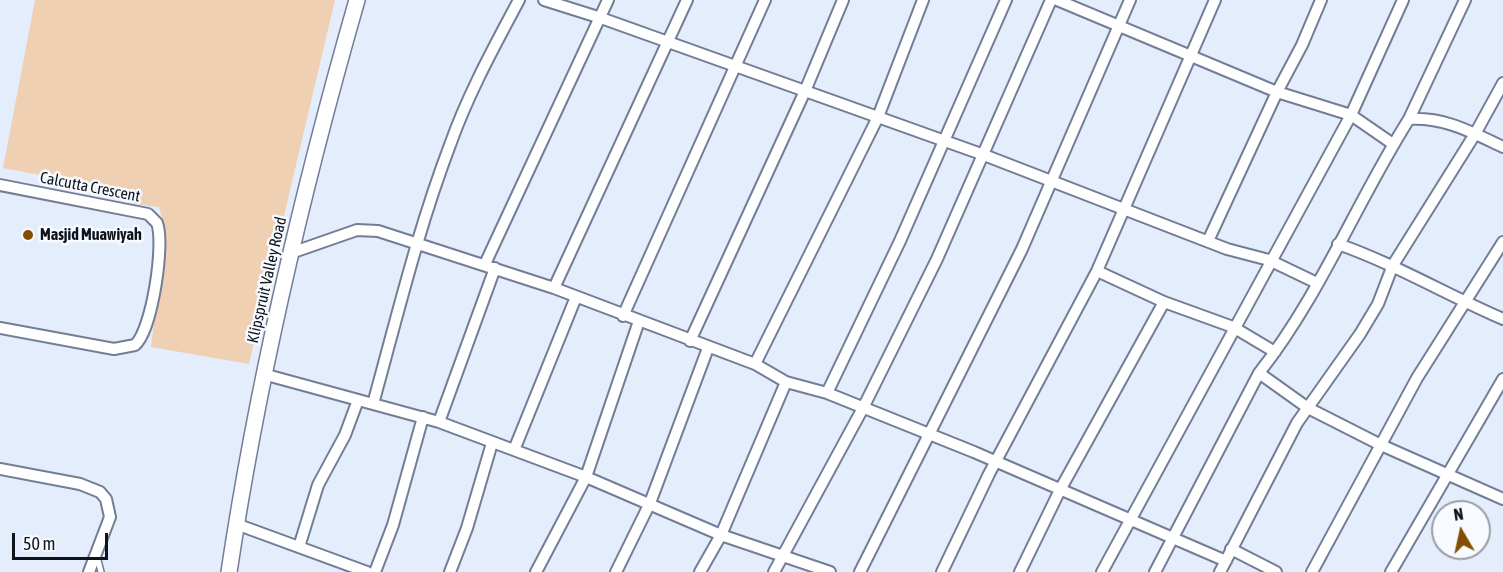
<!DOCTYPE html>
<style>
body{margin:0}
#map{position:relative;width:1503px;height:572px;overflow:hidden;background:#e4edfc;font-family:"Asap Condensed",sans-serif}
canvas{display:block}
.north{position:absolute;left:1431px;top:500px;width:60px;height:60px;box-sizing:border-box;background:#f7faff;border:2px solid #9a9ea4;border-radius:50%;rotate:351deg;font-size:16px;font-weight:700;line-height:24px;text-align:center;color:#0f131c}
.north::after{content:'';display:block;margin:auto;width:21px;height:27px;background:#854d00;clip-path:polygon(50% 0,100% 100%,50% 72%,0 100%)}
.scale{position:absolute;left:12px;top:533px;width:96px;height:27px;box-sizing:border-box;border:3px solid #0f131c;border-top:0;padding-left:8px;font-size:18px;line-height:21px;white-space:nowrap;color:#0f131c;-webkit-text-stroke:4px #f7faff;paint-order:stroke}
</style>
<div id="map">
<canvas width="1503" height="572"></canvas>
<div class="north">N</div>
<div class="scale">50 m</div>
</div>
<script>
const ctx = document.querySelector('canvas').getContext('2d');
ctx.lineJoin = 'round';
function paint(path, color) { ctx.fillStyle = color; ctx.fill(path, 'evenodd'); }
function stroke(path, color, width, dash) { ctx.strokeStyle = color; ctx.lineWidth = width; ctx.lineCap = dash ? 'butt' : 'round'; ctx.setLineDash(dash || []); ctx.stroke(path); }
function label(font, color, halo, rows, align = 'center') {
  ctx.font = font + ' "Asap Condensed",sans-serif'; ctx.lineWidth = 5; ctx.setLineDash([]); ctx.textBaseline = 'middle'; ctx.strokeStyle = halo; ctx.fillStyle = color; for (const [text, x, y, turn = 0] of rows) {
    ctx.save(); ctx.translate(x, y); ctx.rotate((+turn || 0) * Math.PI / 180); ctx.textAlign = isNaN(turn) ? turn : align; if (halo) ctx.strokeText(text, 0, 0); ctx.fillText(text, 0, 0); ctx.restore();
  }
}
const green = new Path2D(`
 M35 0H335L249 364 151 347 165 229 159 207 134 204 135 193 3 168Z`);
const service = new Path2D(`
 M97 556 101 572`);
const minor = new Path2D(`
 M544 0 601 18 984 155 1227 249 1269 260 1317 283
 M1057 0 1277 92 1351 115 1393 144
 M1409 119 1465 0
 M0 185 148 214 157 223C165 244 152 330 135 345L114 349 0 328
 M1208 241 1277 92 1302 45 1321 0
 M1338 244C1395 264 1447 295 1503 319
 M291 253 357 230 378 231 554 288 755 364 786 382 827 393 974 452 1226 561
 M485 264 608 0
 M1097 271 1164 302 1233 327 1275 352
 M554 288 687 0
 M623 316 765 0
 M690 341 805 91 843 0
 M755 364 878 117 923 0
 M1259 373 1308 408 1381 445 1503 499
 M263 374 439 422 586 477 721 535 830 572
 M827 393 900 241 1006 0
 M373 404C397 317 418 229 450 145 468 94 494 47 519 0
 M439 422 495 268
 M514 450 576 297
 M0 469 80 484 100 492 106 499 110 517 89 572
 M236 524 367 572
 M299 547 318 485 345 435 358 400
 M1231 549 1276 572
 M375 572 393 525 423 417
 M450 572 467 528 492 443
 M536 572 586 477 639 321
 M616 572 650 503 708 348
 M700 572 721 535 786 382
 M774 572 863 408 937 259 1051 0
 M860 572 1022 249 1130 0
 M942 572 989 474 1097 271 1215 0
 M1020 572 1060 490 1164 302
 M1102 572 1351 115 1403 0
 M1155 572 1259 373C1320 296 1357 201 1409 119 1445 117 1471 132 1503 147
 M1220 572 1297 423 1360 334 1378 304 1393 265 1475 134 1503 83
 M1312 572 1417 378 1503 242
 M1391 572 1503 379`);
const secondary = new Path2D(`
 M229 572C258 379 303 188 357 0`);
const markers = [
 [28,235,6,"#854d00"]
];
const streetNames = [
 ["Calcutta Crescent",90,187,11],
 ["Klipspruit Valley Road",267,280,-77]
];
const poiNames = [
 ["Masjid Muawiyah",40,235]
];
paint(green, '#f0d0b2');
stroke(service, '#727e95', 8);
stroke(minor, '#727e95', 14);
stroke(secondary, '#727e95', 18);
stroke(service, '#fff', 5);
stroke(minor, '#fff', 10);
stroke(secondary, '#fff', 15);
for (const [x, y, r, color] of markers) { const dot = new Path2D(); dot.arc(x, y, r, 0, 2 * Math.PI); ctx.fillStyle = color; ctx.fill(dot); stroke(dot, '#f7faff', 2); }
label('16px', '#0f131c', '#f7faff', streetNames);
label('bold 16px', '#0f131c', '#f7faff', poiNames, 'left');
</script>
